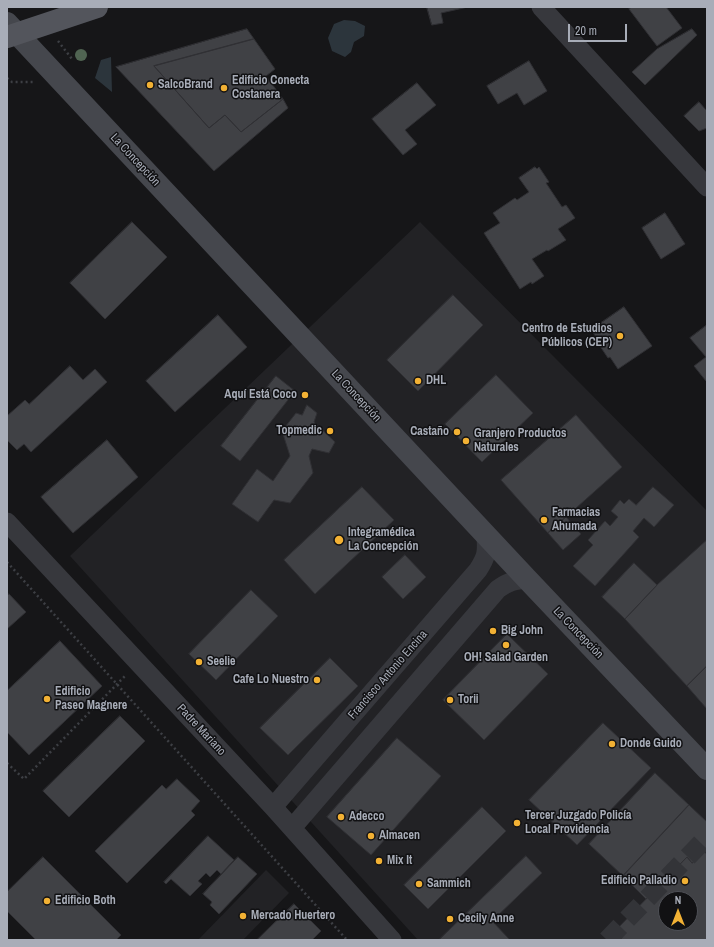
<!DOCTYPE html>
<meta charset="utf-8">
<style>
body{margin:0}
#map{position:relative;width:714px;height:947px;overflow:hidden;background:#161618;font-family:"Archivo Narrow",sans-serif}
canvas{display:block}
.frame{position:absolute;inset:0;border:8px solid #a8adb8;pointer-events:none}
.north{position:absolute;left:658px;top:891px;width:40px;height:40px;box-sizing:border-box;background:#111113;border:1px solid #4d4f55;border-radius:50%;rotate:0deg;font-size:11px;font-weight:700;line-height:16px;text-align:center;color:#a8adb8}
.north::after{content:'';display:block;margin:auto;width:14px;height:18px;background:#f2b134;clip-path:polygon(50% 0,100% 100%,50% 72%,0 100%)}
.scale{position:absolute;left:568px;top:24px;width:59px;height:18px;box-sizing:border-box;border:2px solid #a8adb8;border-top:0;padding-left:5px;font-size:12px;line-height:14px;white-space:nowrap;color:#a8adb8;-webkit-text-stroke:3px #111113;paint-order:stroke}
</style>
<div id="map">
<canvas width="714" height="947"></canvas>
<div class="frame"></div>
<div class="north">N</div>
<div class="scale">20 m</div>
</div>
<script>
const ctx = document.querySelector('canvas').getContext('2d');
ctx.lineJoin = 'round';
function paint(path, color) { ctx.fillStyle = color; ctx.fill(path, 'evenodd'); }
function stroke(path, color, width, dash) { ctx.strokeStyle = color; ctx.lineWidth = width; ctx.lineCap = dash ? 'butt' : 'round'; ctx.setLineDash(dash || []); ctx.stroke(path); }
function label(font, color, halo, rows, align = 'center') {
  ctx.font = font + ' "Archivo Narrow",sans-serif'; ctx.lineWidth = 3; ctx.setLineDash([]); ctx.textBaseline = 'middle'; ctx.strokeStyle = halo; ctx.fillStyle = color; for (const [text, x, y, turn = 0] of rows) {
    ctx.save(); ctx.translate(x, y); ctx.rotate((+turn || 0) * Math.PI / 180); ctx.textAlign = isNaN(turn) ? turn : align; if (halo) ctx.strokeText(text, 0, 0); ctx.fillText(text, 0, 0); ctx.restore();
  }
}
const built = new Path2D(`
 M420 222 707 511V940H418L70 556ZM666 899H690V923H666Z
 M266 870 289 893 243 940H198Z`);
const water = new Path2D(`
 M344 20 355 21 365 26 364 36 354 42 351 52 345 57 332 51 328 38 334 24Z
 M111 57 112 92 95 78 101 60Z`);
const building = new Path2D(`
 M427 7H468L441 13 443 23 432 25Z
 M632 7H666L682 28 657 46 629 9Z
 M247 29 254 39 154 66 209 128 225 115 241 132 283 99 288 108 214 171 116 67Z
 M692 29 697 35 645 85 632 72 657 49Z
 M254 39 275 69 266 76 283 99 241 132 225 115 209 128 154 66Z
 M529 61 547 91 524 105 517 93 498 104 487 86Z
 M417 83 436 105 405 130 417 144 403 155 372 119Z
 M699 102 706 110 707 109V128L699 131 684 116Z
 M535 167 537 169 539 167 549 182 546 183 562 207 566 205 575 218 558 229 566 240 548 251 547 250 532 259 544 276 532 284 531 282 520 289 484 233 500 223 493 213 515 198 517 200 529 192 519 178Z
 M665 213 685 244 661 259 642 228Z
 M132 222 167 257 105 319 70 283Z
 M453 295 483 325 418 391 387 360Z
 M624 307 652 346 618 369 610 357 608 358 598 343 600 342 591 330Z
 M218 315 247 347 175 412 146 381Z
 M707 325V380L706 381 694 366 706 357 690 338Z
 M70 366 83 380 95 369 107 382 31 452 24 444 17 450 7 440V416L25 400 29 404Z
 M496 375 533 413 482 462 445 424Z
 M276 376 295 391 240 461 221 446Z
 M307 405 317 413 314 422 335 442 329 453 312 449 309 456 313 473 290 503 274 500 258 522 232 504 257 469 273 481 290 456 282 431 296 413 302 415Z
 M576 415 622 467 548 533 501 480Z
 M107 440 138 477 73 533 41 497Z
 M362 487 394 520 315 594 284 560Z
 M653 487 674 505 654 527 644 518 633 531 639 537 595 586 573 566 593 545 588 540 605 521 610 526 618 517 611 511 620 500 624 504 629 499 636 505Z
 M566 517 581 534 563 550 548 533Z
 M707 540V666L687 686 625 619 657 585Z
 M405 555 426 577 403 599 382 577Z
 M634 563 657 585 625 619 602 597Z
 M251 590 278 616 216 680 189 654Z
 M9 594 26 612 7 629V596Z
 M507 634 548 674 484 740 443 700Z
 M60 641 102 686 29 755 8 733 7 734V691Z
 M330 658 358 686 288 755 260 728Z
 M707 666V709L687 686Z
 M120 716 145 741 69 817 43 791Z
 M603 723 651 768 577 845 529 800Z
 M397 738 441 776 371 855 327 817Z
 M655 773 689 805 623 876 589 844Z
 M177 779 200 801 191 811 195 815 127 883 95 851 162 785 166 789Z
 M689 805 707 822V847L692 863 687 857 646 899 623 876Z
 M482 807 506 831 428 909 404 885Z
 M208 836 234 860 221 874 217 870 210 877 206 873 198 881 202 884 190 896 171 879 166 884 164 882Z
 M703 851 707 854V940H620L622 937 616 930 687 857 692 863ZM666 899H690V923H666Z
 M526 856 542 873 492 921 510 940H441L440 939Z
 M43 857 121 935 116 940H36L7 911V892Z
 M238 857 257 874 219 914 210 905 212 902 203 894Z
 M294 904 321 931 312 940H257Z
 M616 930 622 937 620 940H607Z`);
const streetTunnel = new Path2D(`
 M607 940 707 837`);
const path = new Path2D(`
 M58 41 72 59
 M7 78 12 82H35
 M7 562 347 940
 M7 763 24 779 125 676`);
const street = new Path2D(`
 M541 7 707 187
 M7 522 273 807 392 940
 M273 807 478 570C487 556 487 552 486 536
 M292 828 498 589C508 582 514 580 527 579`);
const secondary = new Path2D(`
 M7 23 527 579 707 769`);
const primary = new Path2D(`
 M7 37 97 7`);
const trees = [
 [81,55]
];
const markers = [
 [150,85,4,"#f2b134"],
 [224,88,4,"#f2b134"],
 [620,336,4,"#f2b134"],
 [418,381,4,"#f2b134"],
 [305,395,4,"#f2b134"],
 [330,431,4,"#f2b134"],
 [457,432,4,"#f2b134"],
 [466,441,4,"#f2b134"],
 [544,520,4,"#f2b134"],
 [339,540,5,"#f2b134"],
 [493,631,4,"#f2b134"],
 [506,645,4,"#f2b134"],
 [199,662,4,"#f2b134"],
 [317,680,4,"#f2b134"],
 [47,699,4,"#f2b134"],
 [450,700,4,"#f2b134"],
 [612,744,4,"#f2b134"],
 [341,817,4,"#f2b134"],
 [517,823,4,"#f2b134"],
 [371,836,4,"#f2b134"],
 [379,861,4,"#f2b134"],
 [685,881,4,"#f2b134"],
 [419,884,4,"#f2b134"],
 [47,901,4,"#f2b134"],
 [243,916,4,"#f2b134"],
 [450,919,4,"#f2b134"]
];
const poiNames = [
 ["Edificio Conecta",232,81],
 ["Costanera",232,95],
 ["SalcoBrand",158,85],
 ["Centro de Estudios",612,329,"right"],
 ["Públicos (CEP)",612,343,"right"],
 ["DHL",426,381],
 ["Aquí Está Coco",297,395,"right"],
 ["Topmedic",322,431,"right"],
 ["Castaño",449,432,"right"],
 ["Granjero Productos",474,434],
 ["Naturales",474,448],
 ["Farmacias",552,513],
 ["Ahumada",552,527],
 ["Integramédica",348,533],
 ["La Concepción",348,547],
 ["Big John",501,631],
 ["OH! Salad Garden",506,658,"center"],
 ["Seelie",207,662],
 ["Cafe Lo Nuestro",309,680,"right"],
 ["Edificio",55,692],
 ["Paseo Magnere",55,706],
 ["Torii",458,700],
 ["Donde Guido",620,744],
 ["Tercer Juzgado Policía",525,816],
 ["Local Providencia",525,830],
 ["Adecco",349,817],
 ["Almacen",379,836],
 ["Mix It",387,861],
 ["Edificio Palladio",677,881,"right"],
 ["Sammich",427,884],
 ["Edificio Both",55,901],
 ["Mercado Huertero",251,916],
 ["Cecily Anne",458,919]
];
const streetNames = [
 ["La Concepción",135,160,47],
 ["La Concepción",356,396,47],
 ["La Concepción",578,633,46],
 ["Francisco Antonio Encina",388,675,-49],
 ["Padre Mariano",201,730,47]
];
paint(built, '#222225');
paint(water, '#2c353c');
paint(building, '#404145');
stroke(building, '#303034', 1);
stroke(streetTunnel, '#333438', 19, [19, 10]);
stroke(path, '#3d3f44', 2.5, [2, 3]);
stroke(street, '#37383d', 19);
stroke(secondary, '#45474d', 22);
stroke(primary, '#53555c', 22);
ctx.fillStyle = '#506452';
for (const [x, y] of trees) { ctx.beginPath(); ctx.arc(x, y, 6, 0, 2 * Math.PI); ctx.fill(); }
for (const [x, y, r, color] of markers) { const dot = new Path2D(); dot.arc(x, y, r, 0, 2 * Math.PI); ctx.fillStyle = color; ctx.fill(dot); stroke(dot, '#111113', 1.5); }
label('bold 12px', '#a8adb8', '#111113', poiNames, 'left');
label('12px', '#a8adb8', '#111113', streetNames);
</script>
